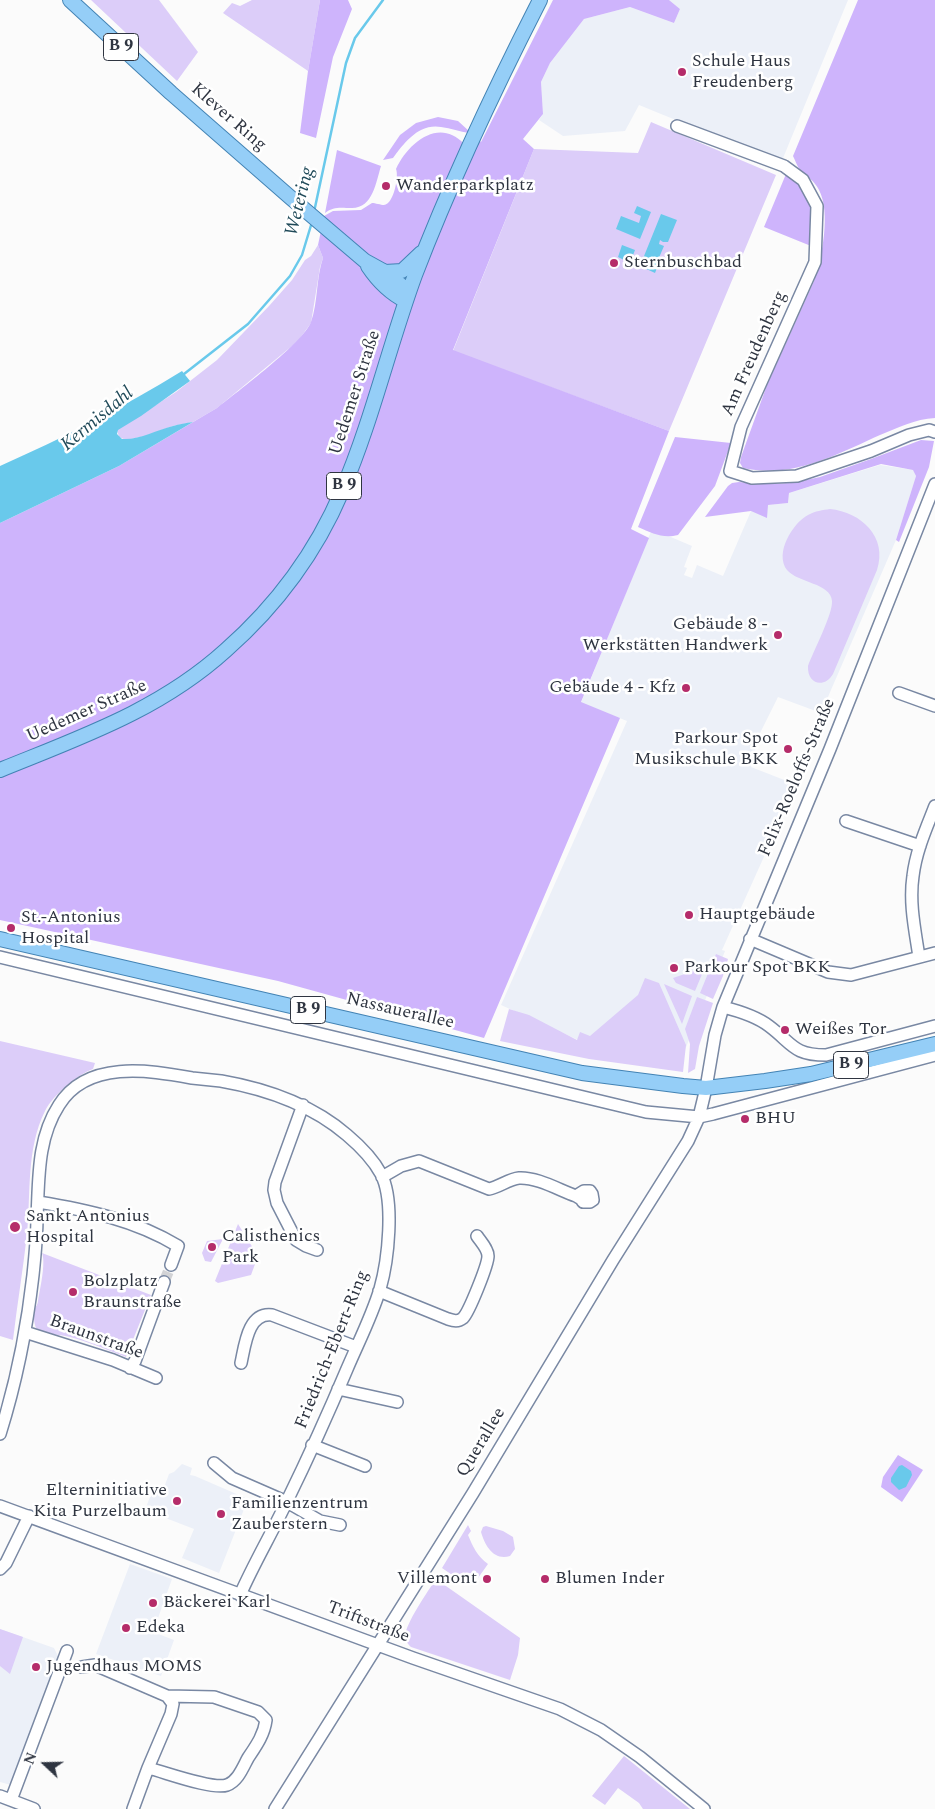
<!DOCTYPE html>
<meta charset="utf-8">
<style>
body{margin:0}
#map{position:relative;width:935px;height:1809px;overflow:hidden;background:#fbfbfb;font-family:Spectral,serif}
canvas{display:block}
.north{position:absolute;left:20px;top:1739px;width:50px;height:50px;-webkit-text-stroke:4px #fff;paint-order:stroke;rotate:291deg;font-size:14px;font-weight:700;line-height:20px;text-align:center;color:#2f3541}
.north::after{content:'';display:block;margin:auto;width:18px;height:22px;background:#2f3541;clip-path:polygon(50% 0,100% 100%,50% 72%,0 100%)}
</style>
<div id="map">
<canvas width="935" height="1809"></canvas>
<div class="north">N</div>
</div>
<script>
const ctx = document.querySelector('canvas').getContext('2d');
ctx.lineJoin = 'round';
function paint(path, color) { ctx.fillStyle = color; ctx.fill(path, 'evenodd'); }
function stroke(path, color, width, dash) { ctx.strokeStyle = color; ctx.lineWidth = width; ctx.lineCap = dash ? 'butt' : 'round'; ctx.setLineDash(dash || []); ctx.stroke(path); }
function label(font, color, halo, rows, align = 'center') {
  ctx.font = font + ' Spectral,serif'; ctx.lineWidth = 5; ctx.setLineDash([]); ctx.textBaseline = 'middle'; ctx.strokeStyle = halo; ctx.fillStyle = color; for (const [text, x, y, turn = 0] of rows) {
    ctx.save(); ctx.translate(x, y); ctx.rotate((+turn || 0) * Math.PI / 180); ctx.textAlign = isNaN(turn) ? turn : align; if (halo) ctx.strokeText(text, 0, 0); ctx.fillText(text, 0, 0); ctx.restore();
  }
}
const built = new Path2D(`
 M669 0H848L781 163 639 105 625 131 563 136 539 120 543 114 541 82 550 63 584 19 630 7 674 23 680 9Z
 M880 465 914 470 916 476 896 540 821 713 778 697 759 735 751 767 792 783 763 848 767 850 722 950 725 951 678 1067 576 1039 501 1005 627 721 581 703 652 529 692 546 684 567 687 568 684 575 692 578 697 565 723 576 751 511 767 505 788 503 789 493Z
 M182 1464 192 1468 190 1475 195 1476 248 1499 219 1573 182 1558 194 1529 145 1510 153 1489 162 1493 169 1474 174 1472Z
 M130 1564 172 1579 153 1632 174 1640 161 1676 96 1654Z
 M0 1629 54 1648 61 1662 11 1785 0 1782Z`);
const green = new Path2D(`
 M91 0H159L198 52 177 81Z
 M252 0H320L308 71 223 13 232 3 240 6Z
 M651 122 776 175 669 431 453 351 534 149 638 153Z
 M318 245 323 258 320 267 311 323 298 341 217 408 193 422 173 426 145 436 126 440 119 437 117 430 176 392 217 360 269 306 292 280 305 260 311 256Z
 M830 509C861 512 888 537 877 570L833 674C824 689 807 684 808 666 813 652 833 614 832 601 831 583 798 583 787 570 774 553 793 523 808 515 815 511 823 510 830 509Z
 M716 954 728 959 723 976 713 999 700 993Z
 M705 967 695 991 676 983 673 978Z
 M645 978 659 983 686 1045 683 1072 589 1059 500 1041 509 1009 529 1015 577 1040 580 1032 590 1036 638 995Z
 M664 984 692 996 682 1024Z
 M697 997 713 1003 699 1046 695 1069 688 1073 690 1044 685 1029Z
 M0 1041 95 1063 93 1069C77 1075 53 1095 45 1111 26 1149 31 1194 27 1234 23 1270 17 1305 13 1340L0 1336Z
 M238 1224 258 1256 251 1275 218 1283 215 1281Z
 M223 1239 211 1262 205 1261 202 1253 207 1241Z
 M42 1253 151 1295 126 1357C108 1350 89 1342 70 1337 58 1334 45 1335 36 1328 34 1323 33 1314 35 1308 36 1306 38 1304 38 1301 40 1289 46 1263 42 1253Z
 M468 1525 471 1531 468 1535C473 1547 477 1556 488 1564L478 1578 470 1573 464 1583 442 1568Z
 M486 1526 503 1531 513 1537 515 1549 510 1556C494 1561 485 1546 481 1532L483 1527Z
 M436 1579 520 1638 518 1655 510 1680 411 1647C408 1644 406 1642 405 1637 405 1624 428 1591 436 1579Z
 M0 1629 23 1637 10 1674 0 1666Z
 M624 1756 690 1809H643L639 1803 618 1788 605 1805 592 1796Z`);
const forest = new Path2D(`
 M320 0H348L352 9 333 57 316 138 300 133 308 71Z
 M553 0H669L680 9 674 23 630 7 584 19 550 63 541 82 543 114 523 139 534 149 453 350 669 431 631 529 649 538 581 702 620 718 484 1038 278 981 0 920V523L119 466 205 415 217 408C237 392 304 342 311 322 318 303 316 278 323 258L318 245 324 216 333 211 361 210 372 203C375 203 381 205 384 205 394 204 399 176 396 169 408 143 439 117 464 144L469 133C460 132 451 128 441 127 419 123 404 143 393 158L383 160 400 135 416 123 438 117 458 121 481 142Z
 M858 0H935V418C915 419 898 428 880 435 836 455 792 479 743 468L740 463 741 457 767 385 814 281C822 257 831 213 819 190 814 180 807 177 800 170 797 166 795 160 793 156Z
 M337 150 381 166C376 182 373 208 352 208 341 208 334 206 325 213Z
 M786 174C817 193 813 214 811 246L764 227Z
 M675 437 731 443 715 486 678 535C663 539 652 533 638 527Z
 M921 440 934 441 929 467 899 542 896 540 916 476 913 470 881 464 789 493 788 503 768 505 767 518 751 511 705 517 728 486 732 483 739 482 762 484 792 483 820 477 871 459Z
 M898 1455 923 1470 902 1502 881 1487 883 1477Z`);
const water = new Path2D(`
 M637 206 651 212 640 239 616 229 621 216 639 223 641 216 634 213Z
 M661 214 677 220 668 242H663L660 240 659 244 664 246 655 267 657 268 655 273 640 266Z
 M622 245 635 250 630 263 618 257Z
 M182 371 190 381 141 416 118 430 117 434 122 439C140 440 156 430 173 426 179 424 186 423 193 422L119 466 0 523V466C63 438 124 407 182 371Z
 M902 1465 911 1471 912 1475 906 1487 899 1490 891 1482V1478L899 1466Z`);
const stream = new Path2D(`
 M314 212 346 63 355 38 383 0
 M184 374 248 324 290 276 302 255 312 222`);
const minorTunnel = new Path2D(`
 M164 1282 171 1265`);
const minor = new Path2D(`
 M677 126 784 166 803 180 817 206 815 262 741 427 730 471 752 478 797 476 871 451 909 435 929 430 935 432
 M899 693 935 706
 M846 821 920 846
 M750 939 828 972 851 975 935 953
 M0 957 646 1112 699 1117 713 1114 935 1055
 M919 957C915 930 909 903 913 876 916 851 926 829 935 806
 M723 1007C739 1011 756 1016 769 1026 793 1044 793 1055 826 1055L935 1026
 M303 1105 275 1182 274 1190 277 1203 296 1240 306 1246 317 1250
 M382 1177 401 1166 419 1161 489 1189C499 1187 509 1179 519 1178 537 1177 559 1190 576 1196
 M584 1191H590L592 1194 593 1200 590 1202H583L581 1199 576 1196Z
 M38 1202C87 1210 135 1220 178 1246L171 1265
 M379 1291 448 1319C454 1321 458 1322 463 1318 469 1312 488 1265 488 1256 488 1249 481 1242 477 1236
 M25 1332 113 1360 156 1378
 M241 1363C245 1345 248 1312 272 1315L356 1347
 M130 1368 135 1361 164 1282
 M338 1389 397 1402
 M0 1434C16 1383 27 1328 33 1275 35 1256 37 1237 37 1217 39 1179 37 1139 59 1105 87 1060 148 1070 192 1078 202 1079 211 1080 221 1081 267 1089 311 1104 347 1135 360 1146 373 1159 381 1174 395 1201 388 1261 380 1289 372 1316 358 1343 347 1369 328 1414 308 1458 287 1501 272 1533 254 1563 240 1595
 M312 1445 365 1466
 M214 1463 232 1478 287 1502 320 1521 340 1525
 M0 1506 413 1658 560 1709 601 1730 640 1757 704 1809
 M0 1569 6 1563 29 1516
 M82 1667 95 1665 167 1696
 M0 1796 34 1809
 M11 1800 67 1651
 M133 1809 148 1768 171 1714 173 1704 167 1696 214 1697 258 1712 266 1720C264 1735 256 1746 248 1758 243 1767 238 1781 227 1785 212 1790 165 1772 148 1768
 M275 1809 473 1493 613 1260 688 1141 699 1117 706 1088 715 1035 723 1007 830 749 935 484`);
const major = new Path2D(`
 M70 0 171 93 291 198 365 261 385 272 409 292
 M368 266C378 281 390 293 406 301
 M385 272 402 271 421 253
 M0 770C81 737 160 710 226 650 276 606 316 552 342 491 372 421 389 346 415 275 451 181 494 90 540 0
 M0 939 582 1073 683 1086 706 1088 765 1081 811 1074 935 1044`);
const markers = [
 [682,72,5,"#b52c6a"],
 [386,186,5,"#b52c6a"],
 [614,263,5,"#b52c6a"],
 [778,635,5,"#b52c6a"],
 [686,688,5,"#b52c6a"],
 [788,749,5,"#b52c6a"],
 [689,915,5,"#b52c6a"],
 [11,928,5,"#b52c6a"],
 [674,968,5,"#b52c6a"],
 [785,1030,5,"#b52c6a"],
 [745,1119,5,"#b52c6a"],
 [15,1227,6,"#b52c6a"],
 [212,1247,5,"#b52c6a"],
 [73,1292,5,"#b52c6a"],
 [177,1501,5,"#b52c6a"],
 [221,1514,5,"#b52c6a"],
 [487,1579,5,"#b52c6a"],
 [545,1579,5,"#b52c6a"],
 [153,1603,5,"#b52c6a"],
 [126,1628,5,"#b52c6a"],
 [36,1667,5,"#b52c6a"]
];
const shields = [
 [121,47,35],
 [344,486,35],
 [308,1010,35],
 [851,1065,35]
];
const shieldNames = [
 ["B 9",121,47],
 ["B 9",344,486],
 ["B 9",308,1010],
 ["B 9",851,1065]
];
const poiNames = [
 ["Schule Haus",692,62],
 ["Freudenberg",692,83],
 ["Wanderparkplatz",396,186],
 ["Sternbuschbad",624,263],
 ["Gebäude 8 -",768,625,"right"],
 ["Werkstätten Handwerk",768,646,"right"],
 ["Gebäude 4 - Kfz",676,688,"right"],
 ["Parkour Spot",778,739,"right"],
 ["Musikschule BKK",778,760,"right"],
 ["Hauptgebäude",699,915],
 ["St.-Antonius",21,918],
 ["Hospital",21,939],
 ["Parkour Spot BKK",684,968],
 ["Weißes Tor",795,1030],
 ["BHU",755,1119],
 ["Sankt Antonius",26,1217],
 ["Hospital",26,1238],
 ["Calisthenics",222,1237],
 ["Park",222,1258],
 ["Bolzplatz",83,1282],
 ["Braunstraße",83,1303],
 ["Elterninitiative",167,1491,"right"],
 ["Kita Purzelbaum",167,1512,"right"],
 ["Familienzentrum",231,1504],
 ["Zauberstern",231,1525],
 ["Villemont",477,1579,"right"],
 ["Blumen Inder",555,1579],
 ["Bäckerei Karl",163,1603],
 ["Edeka",136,1628],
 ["Jugendhaus MOMS",46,1667]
];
const streetNames = [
 ["Klever Ring",228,118,41],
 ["Am Freudenberg",755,354,-66],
 ["Uedemer Straße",356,393,-72],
 ["Uedemer Straße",87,712,-24],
 ["Felix-Roeloffs-Straße",798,778,-67],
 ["Nassauerallee",400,1012,13],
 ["Braunstraße",96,1338,20],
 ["Friedrich-Ebert-Ring",333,1350,-68],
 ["Querallee",482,1443,-59],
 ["Triftstraße",368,1623,21]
];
const waterNames = [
 ["Wetering",301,202,-76],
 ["Kermisdahl",98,420,-40]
];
paint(built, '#ecf0f8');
paint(green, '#dccdf9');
paint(forest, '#ceb4fc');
paint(water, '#69c9eb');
stroke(stream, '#69c9eb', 2.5);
stroke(minorTunnel, '#d2d3d6', 11, [11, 5.5]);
stroke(minor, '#7988a3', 14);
stroke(major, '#4383b4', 16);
stroke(minor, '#fff', 11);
stroke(major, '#95cef7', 14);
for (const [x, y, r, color] of markers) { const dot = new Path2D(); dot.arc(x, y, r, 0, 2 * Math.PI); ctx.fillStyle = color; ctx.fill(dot); stroke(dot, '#fff', 2); }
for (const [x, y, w] of shields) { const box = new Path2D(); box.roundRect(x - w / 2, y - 13.5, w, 27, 4); ctx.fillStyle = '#fff'; ctx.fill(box); stroke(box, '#2f3541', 1); }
label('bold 16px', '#2f3541', null, shieldNames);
label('18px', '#2f3541', '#fff', poiNames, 'left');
label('18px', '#2f3541', '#fff', streetNames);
label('italic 19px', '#204a59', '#fff', waterNames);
</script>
